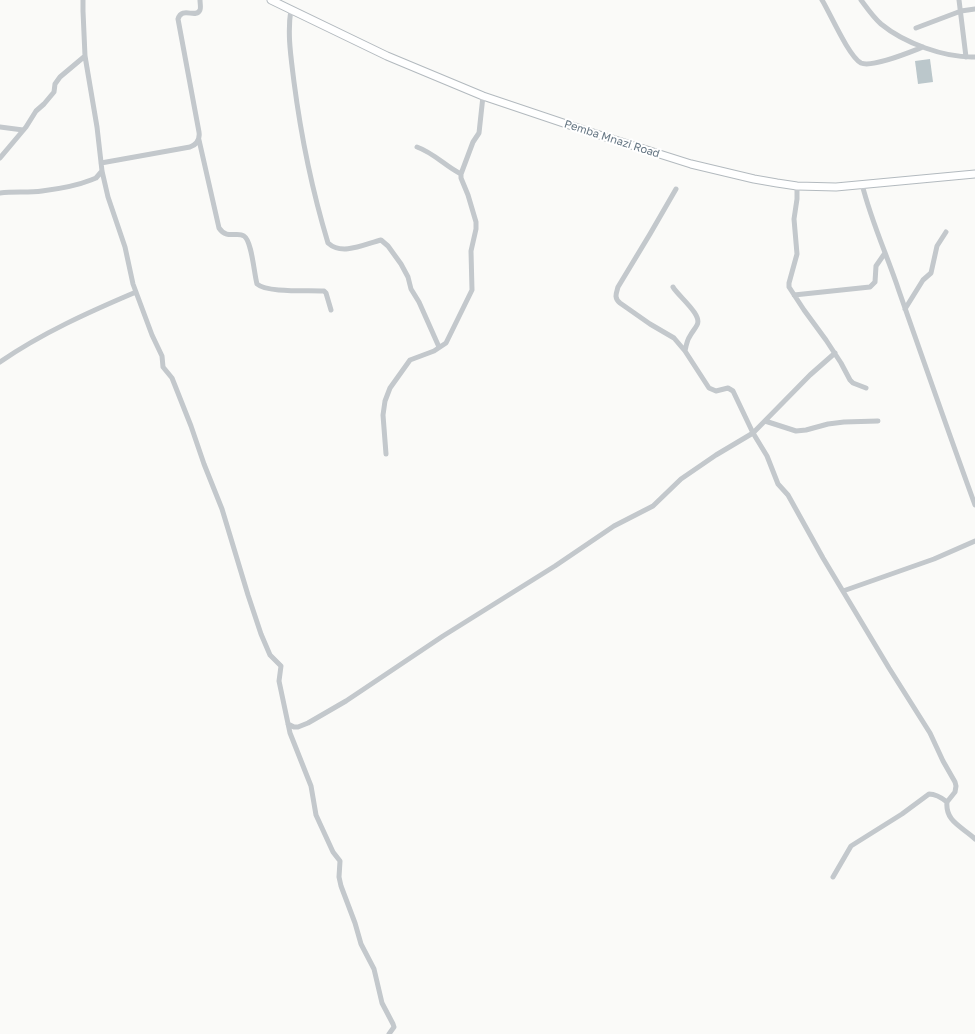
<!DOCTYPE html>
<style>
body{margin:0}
canvas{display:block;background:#fafaf8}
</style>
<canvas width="975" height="1034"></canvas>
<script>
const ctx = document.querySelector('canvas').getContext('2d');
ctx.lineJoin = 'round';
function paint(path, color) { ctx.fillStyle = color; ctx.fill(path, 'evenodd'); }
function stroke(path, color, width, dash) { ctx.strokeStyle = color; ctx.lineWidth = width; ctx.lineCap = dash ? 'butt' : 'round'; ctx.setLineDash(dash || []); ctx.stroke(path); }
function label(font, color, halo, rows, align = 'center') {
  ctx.font = font + ' "Golos Text",sans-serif'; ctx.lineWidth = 4; ctx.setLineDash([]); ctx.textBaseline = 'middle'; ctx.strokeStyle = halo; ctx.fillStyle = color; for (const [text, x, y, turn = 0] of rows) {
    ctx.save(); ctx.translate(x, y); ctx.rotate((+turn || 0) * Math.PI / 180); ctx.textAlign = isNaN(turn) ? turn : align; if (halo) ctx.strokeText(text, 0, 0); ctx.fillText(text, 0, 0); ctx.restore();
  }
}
const water = new Path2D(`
 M930 59 933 82 918 84 915 61Z`);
const minor = new Path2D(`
 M83 0V11L85 56 97 127 102 171 108 197 125 247 133 284 152 335 162 356 163 367 172 378 191 426 204 464 222 509 248 595 261 634 270 655 281 666 279 681 290 733 311 786 316 815 333 852 340 861 339 877 341 886 355 923 361 944 374 969 382 1003 393 1024 394 1027 389 1034
 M822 0C830 13 849 57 861 63 872 68 910 52 923 47
 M861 0C867 8 873 17 881 24 904 43 945 58 975 57
 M959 0 966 57
 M291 9C287 34 291 57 294 82 301 136 312 190 328 243 342 256 365 244 381 240L388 246 401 264 408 277 411 289 419 302 439 347
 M916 28 961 11 975 9
 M0 127 23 130
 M199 140 219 228C227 240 237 231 244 236 252 241 254 274 257 284 267 293 309 290 324 291L326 293 331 310
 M417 147C434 153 445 166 461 174
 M0 158 26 127 36 111 44 104 54 92 55 84 60 77 85 56
 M101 163 190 147C198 144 200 139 199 132L178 19C182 6 196 19 200 10 201 8 200 3 200 0
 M862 184C871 221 887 255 899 291 924 362 949 434 975 505
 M797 186V199L794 219 797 254 789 283V287L804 310 826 340 841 363 850 380 853 383 866 388
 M676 189 650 234 618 287C616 294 614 298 620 303L650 324 674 338 685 351
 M0 193C14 191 28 193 42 191 58 189 76 186 91 180L96 178 102 171
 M673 287C678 296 703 315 697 325 695 329 692 332 690 336 687 340 686 346 685 351L709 388 716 391 728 388 733 391 753 433 767 456 778 484 788 495 823 558 889 668 930 733 943 761 955 782 956 786 955 792 947 802
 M794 295 870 287 875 282 876 266 885 253
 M905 309 923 280 931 273 937 246 946 232
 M0 362C42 333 89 312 136 292
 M765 421 796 431 806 430 828 424 844 422 878 421
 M386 454 383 415 385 401 390 388 410 360 434 351 446 343 472 290 471 251 476 229V222L468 195 461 178V174L473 142 479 133 483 96
 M843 591 934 559 975 541
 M288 724 294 727H298L308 723 346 701 443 636 555 566 614 526 653 506 681 479 716 455 753 433 810 375 835 353
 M833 877 851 846 902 814 929 794C936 794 942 798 947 802 945 822 963 827 975 839`);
const secondary = new Path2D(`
 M271 0 387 56 483 96 593 133 691 164 754 179 777 183 797 186 836 187 975 174`);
const streetNames = [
 ["Pemba Mnazi Road",612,139,18]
];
paint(water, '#bbc7cb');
stroke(secondary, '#b3babf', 9);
stroke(minor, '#c3c8cc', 5);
stroke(secondary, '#fff', 7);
label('11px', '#657683', '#fff', streetNames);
</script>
